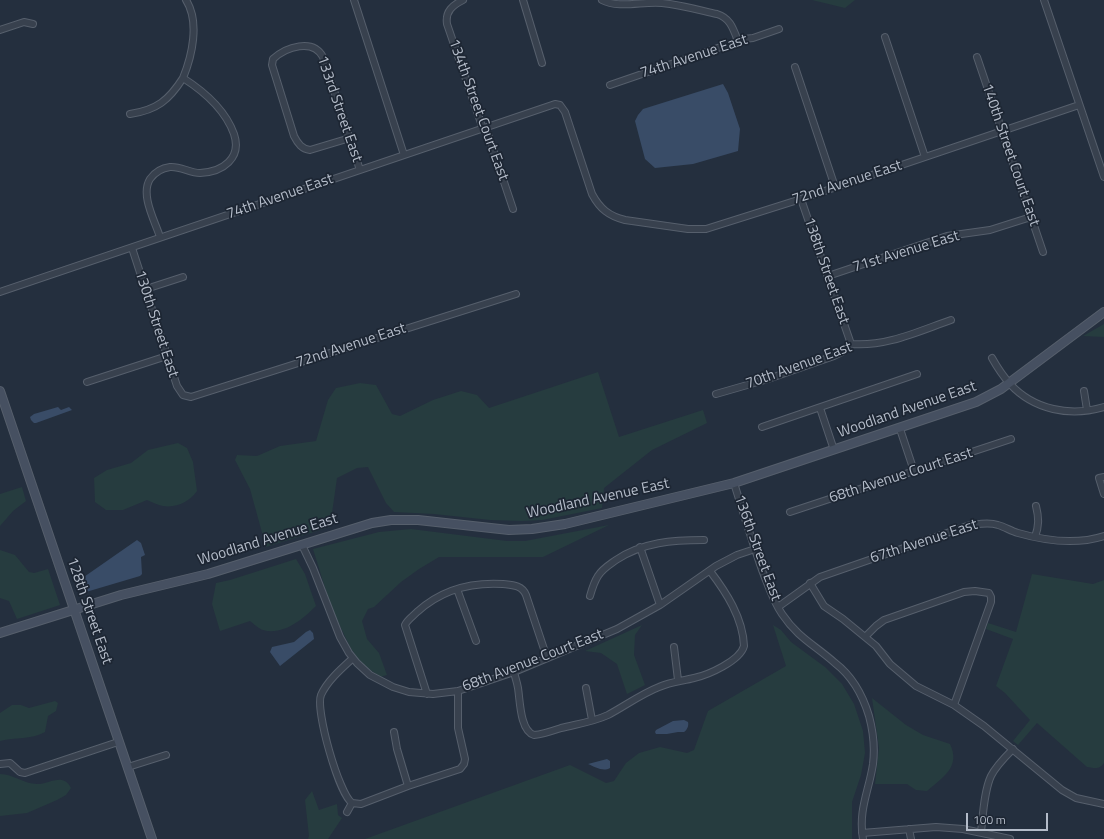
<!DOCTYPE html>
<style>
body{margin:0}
#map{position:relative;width:1104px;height:839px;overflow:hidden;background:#242f3e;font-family:"Titillium Web",sans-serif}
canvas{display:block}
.scale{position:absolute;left:966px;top:813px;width:82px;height:18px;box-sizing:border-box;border:2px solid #b4bcc9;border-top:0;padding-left:5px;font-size:12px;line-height:14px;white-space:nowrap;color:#b4bcc9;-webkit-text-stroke:3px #1d2633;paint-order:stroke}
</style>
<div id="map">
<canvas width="1104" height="839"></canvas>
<div class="scale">100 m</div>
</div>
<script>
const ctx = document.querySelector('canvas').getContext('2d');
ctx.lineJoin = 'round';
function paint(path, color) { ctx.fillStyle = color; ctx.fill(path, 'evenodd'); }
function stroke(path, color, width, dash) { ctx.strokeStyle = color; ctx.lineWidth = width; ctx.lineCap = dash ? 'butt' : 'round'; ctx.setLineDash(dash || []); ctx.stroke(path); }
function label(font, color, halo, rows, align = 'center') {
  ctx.font = font + ' "Titillium Web",sans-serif'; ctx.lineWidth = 3.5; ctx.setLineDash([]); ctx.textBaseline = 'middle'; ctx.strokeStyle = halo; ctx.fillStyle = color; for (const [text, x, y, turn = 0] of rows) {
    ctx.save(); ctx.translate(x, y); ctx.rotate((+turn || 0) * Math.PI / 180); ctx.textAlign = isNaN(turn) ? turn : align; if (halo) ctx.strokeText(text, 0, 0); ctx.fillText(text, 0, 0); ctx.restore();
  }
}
const green = new Path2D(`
 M812 0H855L845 8Z
 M1104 324V337L1083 336Z
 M598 372 619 437 703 410 707 423 652 450 604 488 602 508 542 520 522 521 490 520 434 514 394 512 386 503 368 467 357 468 337 478 330 527 266 547 250 489 235 460 237 455 257 456 280 446 316 441 328 400 336 388 360 383 376 385 392 414 400 416 433 400 461 391 477 395 489 408Z
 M178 443 187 448 193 462 197 491C189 502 177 508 163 506 158 505 152 502 147 500L123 510H106L95 502 94 478 107 470 131 463 148 450Z
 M22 487 26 501 13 511 0 526V494Z
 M609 525 543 557H439L419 569 401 582 374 607 368 609 362 621 367 639 379 653 387 675 380 677 360 662 350 647 331 607 313 549 379 532 411 529 507 541H525Z
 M0 550 15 555 29 572 34 573 48 569 60 605 17 619 9 601 0 598Z
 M296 559 305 574 316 606C303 619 283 636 263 630 259 629 254 624 250 621L220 631 212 604 216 583 230 580Z
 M1032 574 1093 584 1104 580V763C1099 770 1095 768 1087 767L1037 723 1018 745 1013 741 1030 720 1005 693 996 686 1013 639 986 629 988 623 1016 632Z
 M642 625 635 635 634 655 645 685 627 694 617 664 601 653 585 651Z
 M773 625 781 630 791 642 825 667 842 684 854 704 863 731 865 753 861 775 852 802V839H365L570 765 606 783 614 781 626 763 639 753 660 747 687 753 694 750 708 711 786 666Z
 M872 698 906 725 923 735 950 744C961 767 943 777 927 791L916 790 907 784H875L879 748Z
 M55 701 58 703 56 711 48 716 45 732C31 740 15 737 0 741V713L12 705H21L29 708Z
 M0 774C13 774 24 784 37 784 50 784 63 772 71 788L66 795 57 800 27 813 0 816Z
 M312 791 319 810 337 804 338 815 342 818 328 839H308L309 836 305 800Z`);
const water = new Path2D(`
 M723 84 728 93 740 129 738 151 693 164 655 168 645 159 635 121 638 115 643 109Z
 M58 407 61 410 69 407 72 410 36 423H34L31 420 30 417 34 414Z
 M137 540 141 543 145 555 141 557 142 574 140 576 86 592 84 591 81 580V579Z
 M310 630 313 633 314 639 280 666 270 652 272 647 294 642 306 632Z
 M684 720 688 722C689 726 687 730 684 732H678L667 734H656L655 732 656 730 673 721Z
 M607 759 610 761V768C603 772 595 767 588 764Z`);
const street = new Path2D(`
 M354 0 404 155
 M463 0C453 5 445 11 447 24L483 129 488 134 513 209
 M523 0 542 63
 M602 0C619 9 643 1 662 3 681 5 699 10 717 14 730 18 733 28 738 41
 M1044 0 1104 177
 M0 30 24 22 33 24
 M885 37 925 157
 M977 57 1043 252
 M795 67 835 187
 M610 85 744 39 753 38 779 29
 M130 114C157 110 169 100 183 78
 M350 138 310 150C302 149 298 144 294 136L272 65 273 59C286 47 313 38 323 57L360 170
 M801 199 851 344
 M160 237C155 221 140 195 150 179 155 172 162 168 170 167 180 166 190 173 200 173 223 172 242 158 234 134 225 109 205 92 183 78 192 56 200 22 186 0
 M132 248 177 386 183 395 191 397 516 294
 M828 276 947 236 990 230 1031 217
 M146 289 183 277
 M0 292 555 104 560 105 565 112 592 194C600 209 609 216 625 220L688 229H706L801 199 1079 105
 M851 344C886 347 919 331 951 320
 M992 358C997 367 1003 376 1010 384 1034 410 1070 417 1104 407
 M87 382 167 356
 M1084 391 1087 410
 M716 394 768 379 834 356 842 352 851 344
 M820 408 834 450
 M762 427 917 374
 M900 429 914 471
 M1104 477 1099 478 1104 494
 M734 483C743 512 752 541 762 570 768 585 773 601 782 614 798 638 815 645 835 663 852 676 863 696 869 716 873 731 875 748 873 764 869 791 858 810 863 839
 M790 512 1011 439
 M1035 537C1039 526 1039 518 1036 506
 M302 545 313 568 340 637 349 653 357 663 370 675 393 687 409 692 433 694 458 691 514 672 617 629 660 605 716 566 737 555 755 549
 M640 547 660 605
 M810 583 824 606 843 619 876 646 890 664 916 686 954 705 984 726 1062 790 1076 798 1104 804
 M457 589 476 641
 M590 596C592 589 594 582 598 576 602 569 609 565 616 560 643 542 673 540 704 540
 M778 607 820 577 970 525C980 524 989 522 998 525 1005 527 1011 531 1018 533 1046 541 1076 545 1104 536
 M865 637 876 626 884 620 964 592 975 591 989 593 991 597V602L954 705
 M674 647 678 680
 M514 672C515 677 517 682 518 688 520 700 520 731 534 735 544 734 552 731 561 728 577 724 593 722 608 715 625 706 641 694 659 687 670 682 682 681 694 678 708 675 740 661 744 646 743 618 726 592 710 571
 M586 688 592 720
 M427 694 405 625C407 620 413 616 417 612 441 590 471 582 503 584 512 585 522 585 526 595L547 658
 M394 732 397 749 408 786
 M0 764 10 763 20 772 25 773 118 742
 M128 767 166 755
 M352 803 361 804 408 786 460 769 464 764 465 759 458 728V691
 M352 803C339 794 315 710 321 695 327 681 342 668 353 658
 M347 812 352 803
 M909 829 911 839
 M981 832C983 815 984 791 991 776 996 766 1005 757 1013 749
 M862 833 936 827 963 829 1010 839`);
const secondary = new Path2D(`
 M0 391 152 839
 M0 633 121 595 208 574 372 523 391 520H418L509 530 532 529 565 524 734 483 976 402 1001 389 1104 312`);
const streetNames = [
 ["74th Avenue East",694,57,-18],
 ["133rd Street East",339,109,71],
 ["134th Street Court East",478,110,70],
 ["140th Street Court East",1010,155,71],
 ["72nd Avenue East",847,183,-18],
 ["74th Avenue East",280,197,-19],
 ["71st Avenue East",906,252,-17],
 ["138th Street East",826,271,71],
 ["130th Street East",156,324,72],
 ["72nd Avenue East",351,346,-18],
 ["70th Avenue East",799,366,-20],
 ["Woodland Avenue East",907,410,-19],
 ["68th Avenue Court East",901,476,-18],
 ["Woodland Avenue East",598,499,-12],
 ["Woodland Avenue East",268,540,-17],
 ["67th Avenue East",924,542,-18],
 ["136th Street East",757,548,70],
 ["128th Street East",89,611,71],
 ["68th Avenue Court East",533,661,-21]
];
paint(green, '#263c3f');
paint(water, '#394c67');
stroke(street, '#565f6c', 8);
stroke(secondary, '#565f6c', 10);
stroke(street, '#38414e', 6);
stroke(secondary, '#465061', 8);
label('15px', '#b4bcc9', '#1d2633', streetNames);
</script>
